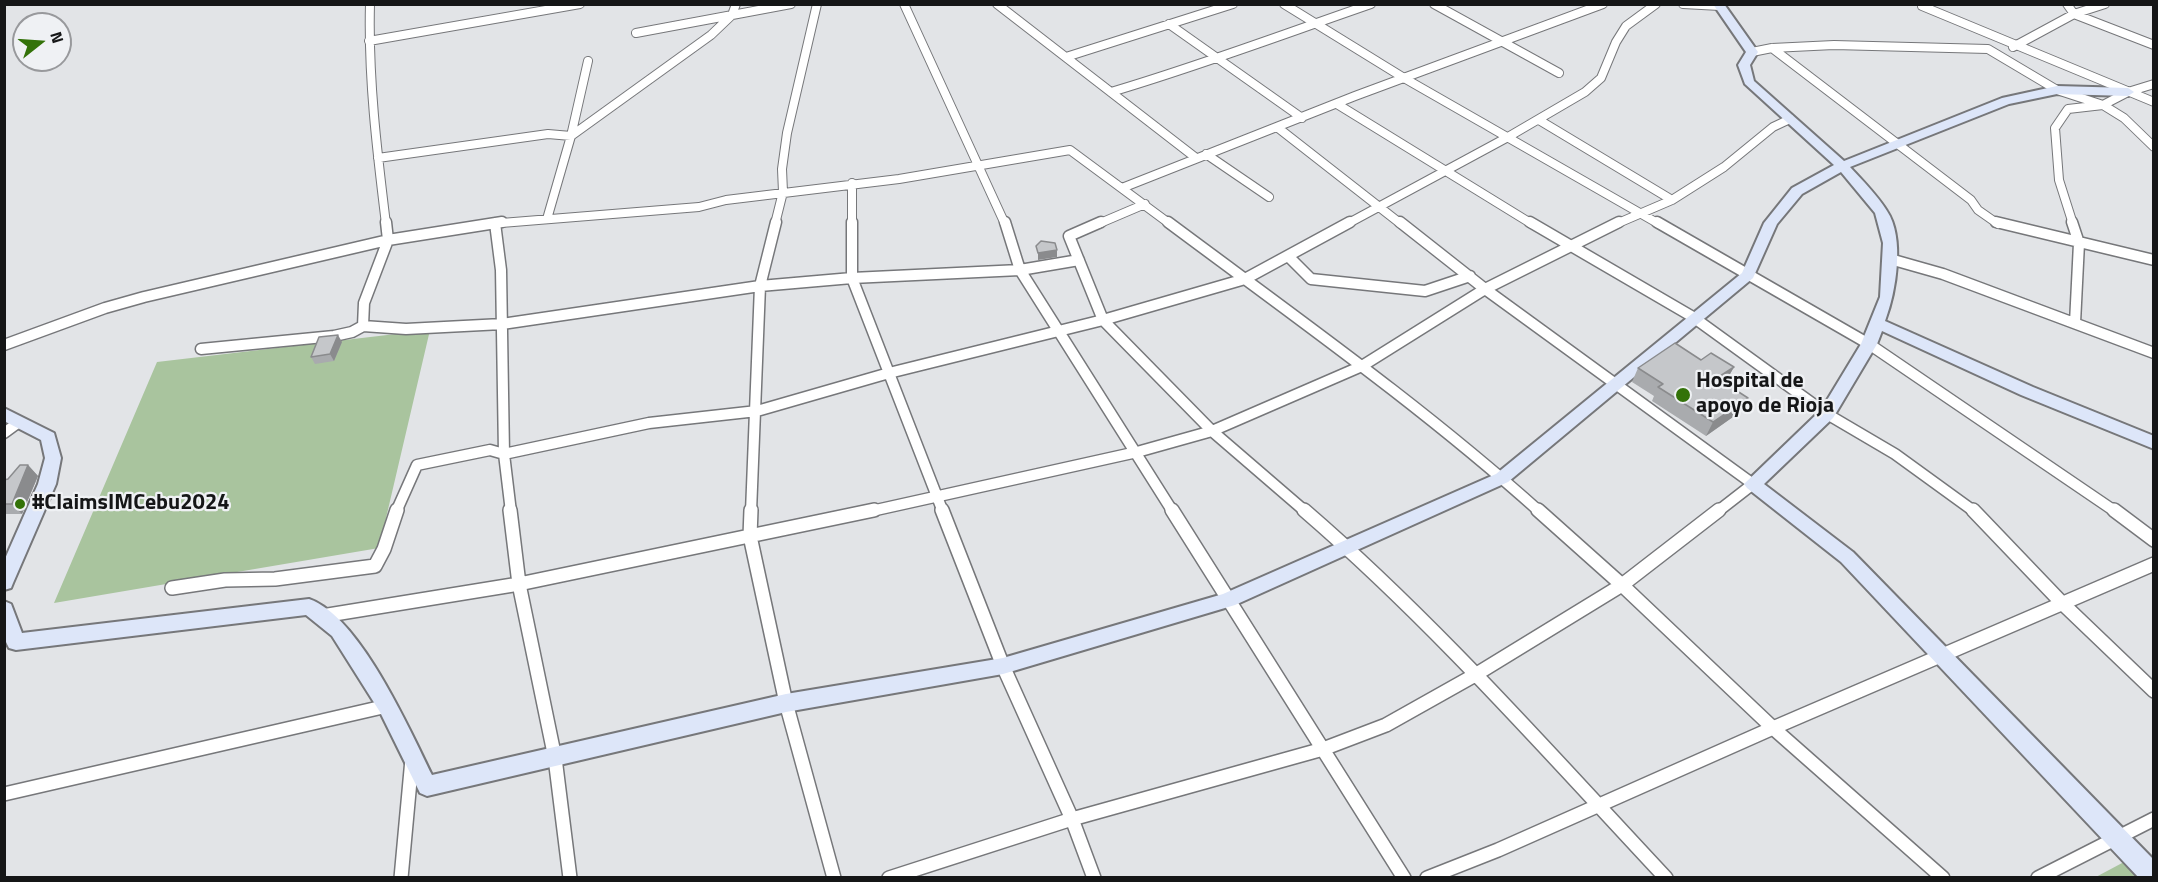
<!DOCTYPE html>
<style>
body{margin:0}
#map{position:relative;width:2158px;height:882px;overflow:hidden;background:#e2e4e7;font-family:"Titillium Web",sans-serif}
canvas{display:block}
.frame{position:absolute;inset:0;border:6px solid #151617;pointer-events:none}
.north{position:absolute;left:12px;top:12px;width:60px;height:60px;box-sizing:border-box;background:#eff1f4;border:2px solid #98999c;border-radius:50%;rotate:73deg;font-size:16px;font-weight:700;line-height:24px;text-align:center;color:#151617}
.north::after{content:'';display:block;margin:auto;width:21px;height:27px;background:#337209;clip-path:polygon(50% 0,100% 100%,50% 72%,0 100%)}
</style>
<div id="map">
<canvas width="2158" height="882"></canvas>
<div class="frame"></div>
<div class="north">N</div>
</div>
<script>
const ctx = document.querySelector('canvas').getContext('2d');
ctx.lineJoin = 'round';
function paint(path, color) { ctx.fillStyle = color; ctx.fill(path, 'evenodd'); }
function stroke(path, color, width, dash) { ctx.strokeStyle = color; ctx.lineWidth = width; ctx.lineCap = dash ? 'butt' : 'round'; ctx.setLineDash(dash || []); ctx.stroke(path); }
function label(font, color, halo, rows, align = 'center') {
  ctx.font = font + ' "Titillium Web",sans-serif'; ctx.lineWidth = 4.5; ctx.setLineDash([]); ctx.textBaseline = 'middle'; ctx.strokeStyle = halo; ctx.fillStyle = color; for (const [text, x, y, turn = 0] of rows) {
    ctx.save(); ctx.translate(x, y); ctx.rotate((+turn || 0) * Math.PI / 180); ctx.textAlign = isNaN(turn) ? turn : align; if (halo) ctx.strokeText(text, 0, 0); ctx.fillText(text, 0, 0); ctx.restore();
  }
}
const green = new Path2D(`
 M430 330 379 548 54 603 157 362Z
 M2124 862 2141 878H2094Z`);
const streetFar2 = new Path2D(`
 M370 4C368 77 377 151 386 224
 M904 4 1005 224
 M997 4 1196 158
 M1284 4 1404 78 1659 224
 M1434 4 1559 73
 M1683 4 1720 6
 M2067 4 2074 14 2154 45
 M1922 6 2154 102
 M1169 24 1302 118
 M636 33 791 4
 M369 41 580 4
 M2013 47 2074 14 2105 4
 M1772 48 1971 200 1978 210 1998 224
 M1752 52 1772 48 1834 45 1988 49 2057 90 2103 105 2124 118 2154 147
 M1066 57 1233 4
 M1111 92C1199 66 1284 34 1371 4
 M1337 104 1532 224
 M1539 120 1672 200
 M1277 127 1401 224
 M1206 154 1269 197
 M378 158 548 134 571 136 588 61
 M852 183V224
 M1122 188 1355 96 1603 4
 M547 219 571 136 711 35 732 15 736 4
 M489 224 699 207 726 200 899 179 1070 150 1170 224
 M775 224 783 192 782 169 787 133 817 4
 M1098 224 1145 204
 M1347 224 1508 137 1585 92 1601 78 1616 42 1626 26 1656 4
 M1616 224 1672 200 1724 167 1773 127 1790 119
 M2073 224 2059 180 2055 128 2068 109 2103 105 2128 92 2154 84`);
const streetFar1 = new Path2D(`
 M386 222 388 240 364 303 363 326 406 329 502 324 760 286 852 278 1020 270 1079 260
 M852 222V278L943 512
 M1005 222 1020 270 1173 512
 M1101 222 1069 236 1103 320 1212 431 1306 512
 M1168 222C1294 316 1423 407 1540 512
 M1400 222 1485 289 1753 484 1717 512
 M1530 222 1693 317 1827 414 1895 454 1975 512
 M1657 222 1869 344 2116 512
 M1996 222 2154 260
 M2072 222 2079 243 2075 323
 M495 223 501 270 504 454 511 512
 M1288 256 1311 279 1425 291 1470 276
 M1890 259 1943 274 2154 353
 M4 345 105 308 144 297 388 240 502 222
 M201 349 334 336 352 332 363 326
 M4 433 19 422
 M396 512 417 465 490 450 504 454 649 423 757 411 889 373 1103 320 1245 279 1350 222
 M751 512 760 286 776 222
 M867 512 1137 452 1212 431 1362 366 1485 289 1619 222`);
const street = new Path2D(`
 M510 510 519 584 555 758 570 878
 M751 510 750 536 786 703 834 878
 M942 510 1003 666 1072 819 1094 878
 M1172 510 1404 878
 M1304 510C1434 622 1549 753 1666 878
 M1538 510 1622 585 1773 728 1943 878
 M1973 510 2062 603 2154 691
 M2114 510 2154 540
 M172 588 225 580 275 579 375 566 384 549 397 510
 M322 616 519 584 874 510
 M4 794 387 706
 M401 878 412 759
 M889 878 1072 819 1323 749 1386 725 1475 675 1622 585 1719 510
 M1427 878 1498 850 1773 728 2154 564
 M2038 878 2154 819`);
const secondary = new Path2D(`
 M1713 4H1724L1758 52 1750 65 1754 81 1844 161 2002 98 2057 86 2128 88 2134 92 2128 96 2057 94 2009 104 1850 167C1863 181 1877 195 1887 211 1905 238 1896 292 1885 321L2033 387 2154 436V449L2021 395 1882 331 1877 344 1833 418 1764 484 1853 552 2154 860V878H2139L1841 562 1747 488 1744 484 1821 410 1861 344 1880 297 1883 243 1875 213 1841 172 1802 194 1777 224 1753 278 1508 482 1235 605 1003 674 786 712 427 796 420 793 380 712 332 636 306 615 16 650 9 648 6 642 4 601 11 604 22 633 309 599C359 616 409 728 432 775L786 694 1003 658 1223 594 1496 474 1742 273 1764 223 1792 188 1834 165 1745 84 1738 65 1746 52Z
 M4 408 54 433 61 458 56 484 13 583 11 588 4 590V561L38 484 45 458 41 440 4 421Z`);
const wall = new Path2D(`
 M342 342 334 361 315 364 311 357Z
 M1701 360 1734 367 1726 381 1724 383 1748 398 1740 412 1706 436 1652 401 1654 396 1632 382 1638 368Z
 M28 465 38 476 22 514H4V480L8 479Z`);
const shadedWall = new Path2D(`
 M1057 250V257L1038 260V253Z
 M338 335 342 342 334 361 330 354Z
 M1734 367 1726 381 1710 392 1717 378Z
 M1748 398 1740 412 1706 436 1713 422Z
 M28 465 38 476 22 514 12 504Z`);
const building = new Path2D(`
 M1041 241 1055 243 1057 250 1038 253 1036 246Z
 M338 335 330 354 311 357 319 337Z
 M1675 343 1701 360 1711 353 1734 367 1717 378 1748 398 1713 422 1658 387 1663 384 1638 368Z
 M20 465H28L12 504H4V480L8 479Z`);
const markers = [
 [1683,395,8,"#337209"],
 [20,504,6,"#337209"]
];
const poiNames = [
 ["Hospital de",1696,382],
 ["apoyo de Rioja",1696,407],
 ["#ClaimsIMCebu2024",32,504]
];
paint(green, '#a9c49e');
stroke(streetFar2, '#76777a', 10);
stroke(streetFar1, '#76777a', 13);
stroke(street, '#76777a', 16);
stroke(secondary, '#76777a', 4);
stroke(streetFar2, '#fff', 8);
stroke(streetFar1, '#fff', 10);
stroke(street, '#fff', 13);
paint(secondary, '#dde6f9');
paint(wall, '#a9abae');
paint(shadedWall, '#8a8b8d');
paint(building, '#c5c7ca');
stroke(building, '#8a8b8d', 1.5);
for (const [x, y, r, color] of markers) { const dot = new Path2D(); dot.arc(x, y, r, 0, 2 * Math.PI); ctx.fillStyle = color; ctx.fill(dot); stroke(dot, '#eff1f4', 2); }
label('bold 22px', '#151617', '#eff1f4', poiNames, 'left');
</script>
